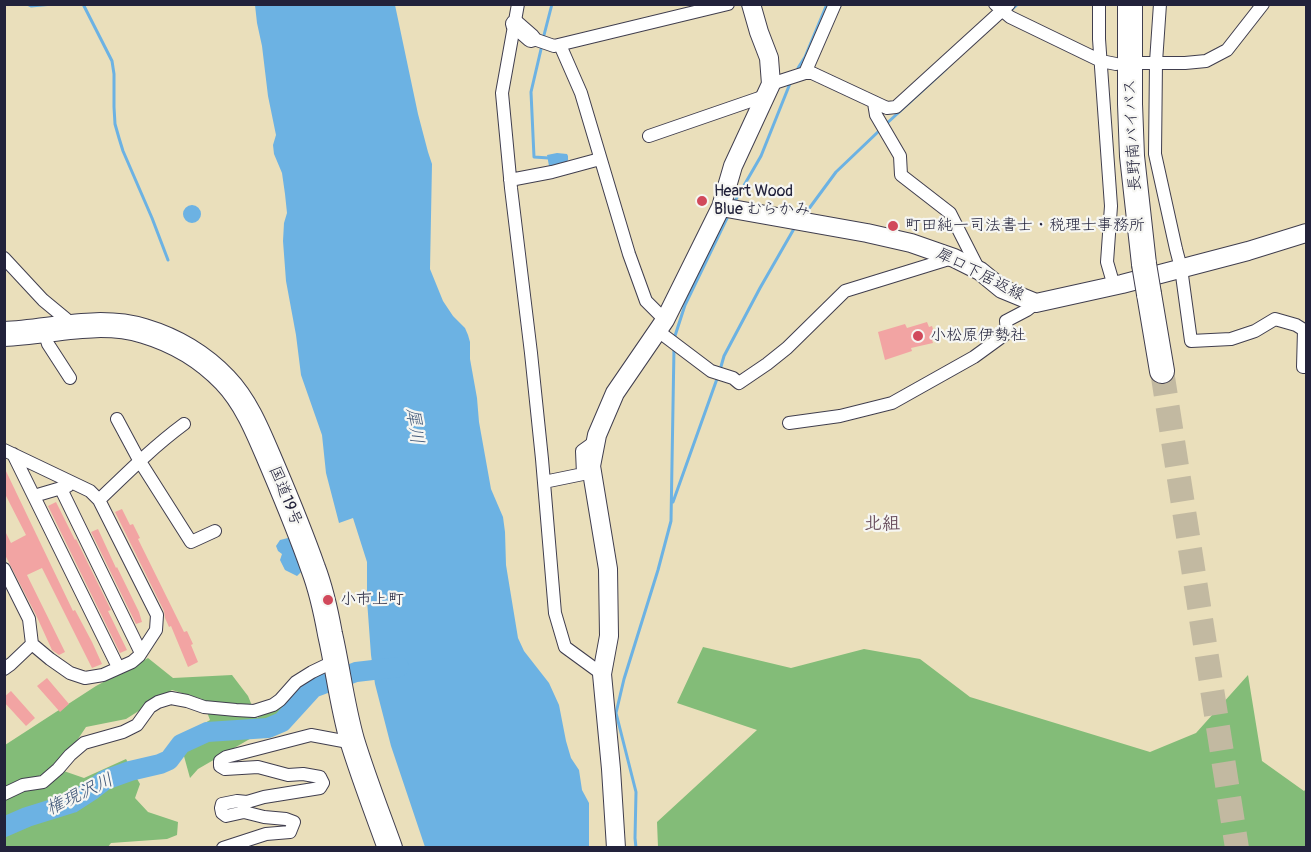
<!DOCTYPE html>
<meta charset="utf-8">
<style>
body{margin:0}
#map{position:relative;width:1311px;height:852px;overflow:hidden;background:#eadfbb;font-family:Pangolin,sans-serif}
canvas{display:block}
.frame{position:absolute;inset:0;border:6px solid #22223b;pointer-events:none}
</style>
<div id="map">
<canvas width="1311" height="852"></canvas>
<div class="frame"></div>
</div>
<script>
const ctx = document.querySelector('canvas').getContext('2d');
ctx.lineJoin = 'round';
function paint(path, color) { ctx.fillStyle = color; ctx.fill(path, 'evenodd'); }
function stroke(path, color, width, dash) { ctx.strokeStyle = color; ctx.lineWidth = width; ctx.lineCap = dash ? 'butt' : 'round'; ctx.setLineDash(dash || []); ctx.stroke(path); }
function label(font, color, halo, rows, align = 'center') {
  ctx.font = font + ' Pangolin,"Klee One",sans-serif'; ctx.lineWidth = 4.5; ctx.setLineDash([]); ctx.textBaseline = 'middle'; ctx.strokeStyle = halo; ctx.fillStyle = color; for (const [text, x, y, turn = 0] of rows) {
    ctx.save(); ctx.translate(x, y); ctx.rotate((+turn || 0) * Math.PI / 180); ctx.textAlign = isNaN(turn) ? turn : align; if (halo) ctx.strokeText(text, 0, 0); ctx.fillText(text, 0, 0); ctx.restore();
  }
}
const forest = new Path2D(`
 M703 647 791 668 864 649 920 659 970 697 1150 752 1196 733 1248 675 1262 761 1304 791 1306 789V847H658L657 822 757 730 677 703Z
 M148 658 173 678 232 675 248 696 257 718 302 691 310 704 198 769 190 778 179 738 210 720 202 699 172 690 126 719 86 727 58 769 84 778 126 759 140 784 135 798 148 812 178 822 177 835 167 839 111 843 108 847 5 848V745L96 686Z`);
const water = new Path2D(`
 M255 5H395L418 114 428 152 432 164 430 269 443 301 453 316 465 328 468 335 470 342V359L477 398 479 422 491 489 503 517 505 532 506 565 518 638 524 651 549 683 559 705 566 741 571 758 579 770 582 790 589 803V847H425L391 746 375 684 371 655 367 600V562L353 518 339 523 326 473 322 435 301 375 296 335 286 281 283 241 284 223 287 213 285 194 282 173 274 154 273 145 276 135 268 96 262 46 257 23Z
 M557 153 567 154 568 156V160L565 164 549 166 547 155Z
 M183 214a9 9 0 1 1 18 0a9 9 0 1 1-18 0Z
 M288 538 293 539 304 569 297 576 285 570 280 560 282 554 278 551 276 546 280 540Z`);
const stream = new Path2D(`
 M27 4 31 6 53 4
 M83 4 112 61 114 74V107L115 124 119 138 123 151 152 218 168 260
 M1009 12 1018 4
 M543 39 552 4
 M542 45 531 92 534 157 549 158
 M798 68 805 57 827 4
 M885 125 946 69
 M735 201 761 156 791 81
 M805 214 836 172 880 130
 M674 339 685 305 728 216
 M720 370 724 356 760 288 795 227
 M673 502 718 376
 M636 848 635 838 636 792 616 713 624 679 658 570 671 521 674 348`);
const river = new Path2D(`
 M4 827 27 817 72 803 92 790 105 780 130 771 160 764 169 760 181 744 207 732 268 728 282 722 313 688 356 672 399 667`);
const building = new Path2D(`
 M927 322 929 327 932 326 936 339 932 340 933 343 911 348 912 351 885 360 878 332 905 324 907 328Z
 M4 467 73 611 75 610 92 642 102 664 92 668 42 568 27 575 65 652 59 655 52 650 36 615 4 553V529L11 543 26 535 4 492Z
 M56 502 75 540 76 539 111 610 108 611 127 650 120 653 48 506Z
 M122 509 130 525 133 524 140 538 138 539 183 630 184 632 187 631 193 644 191 645 198 662 188 667 171 626 169 627 165 618 164 611 115 512Z
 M98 529 116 568 117 567 139 612 142 622 136 624 91 532Z
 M47 678 69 704 60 712 37 686Z
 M11 691 35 718 26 726 4 702V697Z`);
const highwayTunnel = new Path2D(`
 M1162 371 1237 848`);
const street = new Path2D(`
 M518 4 502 93 511 188 531 353 542 459 555 613 565 647 602 674
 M995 4 1010 17 1101 61 1116 64
 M1099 4V39L1111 206 1107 262 1114 286
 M1160 4 1156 62 1155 154 1176 249 1181 268 1191 341 1231 339 1255 331 1275 319 1296 325 1304 330 1303 367H1306
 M531 38 554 46 728 4
 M560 45 581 93 629 254 646 301 665 320
 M1140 63H1185L1206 61 1227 50 1263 4
 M805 73 835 4
 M771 84 805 73H812L887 108 896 107 1009 4
 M874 103 876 115 900 156 901 175 950 213 979 270
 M649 136 765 96
 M510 180 552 172 600 159
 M4 258 43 300 66 319 70 327
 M44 331 48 344 70 378
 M658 331 711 371 733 378 739 383 767 364 787 348 845 291 952 258
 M117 419 139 460 191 542 215 531
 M789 423 840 416 892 403 974 357 1007 333 1006 321 1027 310 1036 303
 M4 450 90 491 99 500 157 615 156 630 139 656 132 662 103 675 85 678 70 673 50 659 32 644
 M13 454 118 667
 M544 482 583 474 582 451 596 441
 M61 489 141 653
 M34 496 68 486
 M99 500C127 473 153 447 184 424
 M4 569 29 619 32 644 11 664 4 669
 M4 794 23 785 43 782 58 769 70 755 84 743 123 732 137 725 150 707 158 702 171 698 187 701 204 707 236 710 254 711 273 705 280 700 296 682 312 672 335 661
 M223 848 266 834 290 832 294 822 286 819 264 817 244 812 226 816 222 813 221 808 222 804 237 801 247 802 264 797 320 788 323 783 320 777 303 774 288 775 258 767 225 769 220 766V761L226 757 311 735 343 741 352 740`);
const secondary = new Path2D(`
 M515 24 531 38
 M721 207 867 233 911 243 954 258 980 271 1002 289 1036 303 1122 284 1248 251 1306 233
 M616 848 611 769 602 674 609 636 608 569 591 466 597 435 615 393 665 320 721 207 733 166 771 84 769 58 759 32 751 4`);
const highway = new Path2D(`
 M1130 4V104L1132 156 1144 264
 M1149 294 1162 371
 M4 334C51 332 98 317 144 331 174 340 203 357 225 380 248 404 260 437 273 467 287 500 301 534 313 568 321 589 326 612 330 634 338 669 342 705 352 740 363 776 377 812 390 848`);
const highwayBridge = new Path2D(`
 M1144 264 1149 294`);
const markers = [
 [702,201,6,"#d1495b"],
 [893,226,6,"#d1495b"],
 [918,336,6,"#d1495b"],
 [328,600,6,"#d1495b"]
];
const streetNames = [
 ["長野南バイパス",1133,135,-93],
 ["犀口下居返線",980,275,27],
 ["国道19号",285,496,68]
];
const poiNames = [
 ["Heart Wood",714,192],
 ["Blue むらかみ",714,210],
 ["町田純一司法書士・税理士事務所",905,226],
 ["小松原伊勢社",930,336],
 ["小市上町",340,600]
];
const waterNames = [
 ["犀川",414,426,82],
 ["権現沢川",80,795,-26]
];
const neighbourhoodNames = [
 ["北組",882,524]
];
paint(forest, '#83bc78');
paint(water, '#6cb2e3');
stroke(stream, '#6cb2e3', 3);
stroke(river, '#6cb2e3', 20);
paint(building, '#f2a4a3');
stroke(highwayTunnel, '#c2b9a1', 24, [24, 12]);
stroke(street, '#403e4e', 14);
stroke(secondary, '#403e4e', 20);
stroke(highway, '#403e4e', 26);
stroke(street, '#fff', 12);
stroke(secondary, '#fff', 18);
stroke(highway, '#fff', 24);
stroke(highwayBridge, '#403e4e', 26, []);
stroke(highwayBridge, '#fff', 24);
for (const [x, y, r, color] of markers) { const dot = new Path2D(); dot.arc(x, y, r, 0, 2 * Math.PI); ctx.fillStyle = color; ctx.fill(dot); stroke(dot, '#f6f6f2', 2); }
label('16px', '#22223b', '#f6f6f2', streetNames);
label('16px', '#22223b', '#f6f6f2', poiNames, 'left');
label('italic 18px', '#3c5476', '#f6f6f2', waterNames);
label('bold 18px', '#6b505f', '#f6f6f2', neighbourhoodNames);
</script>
